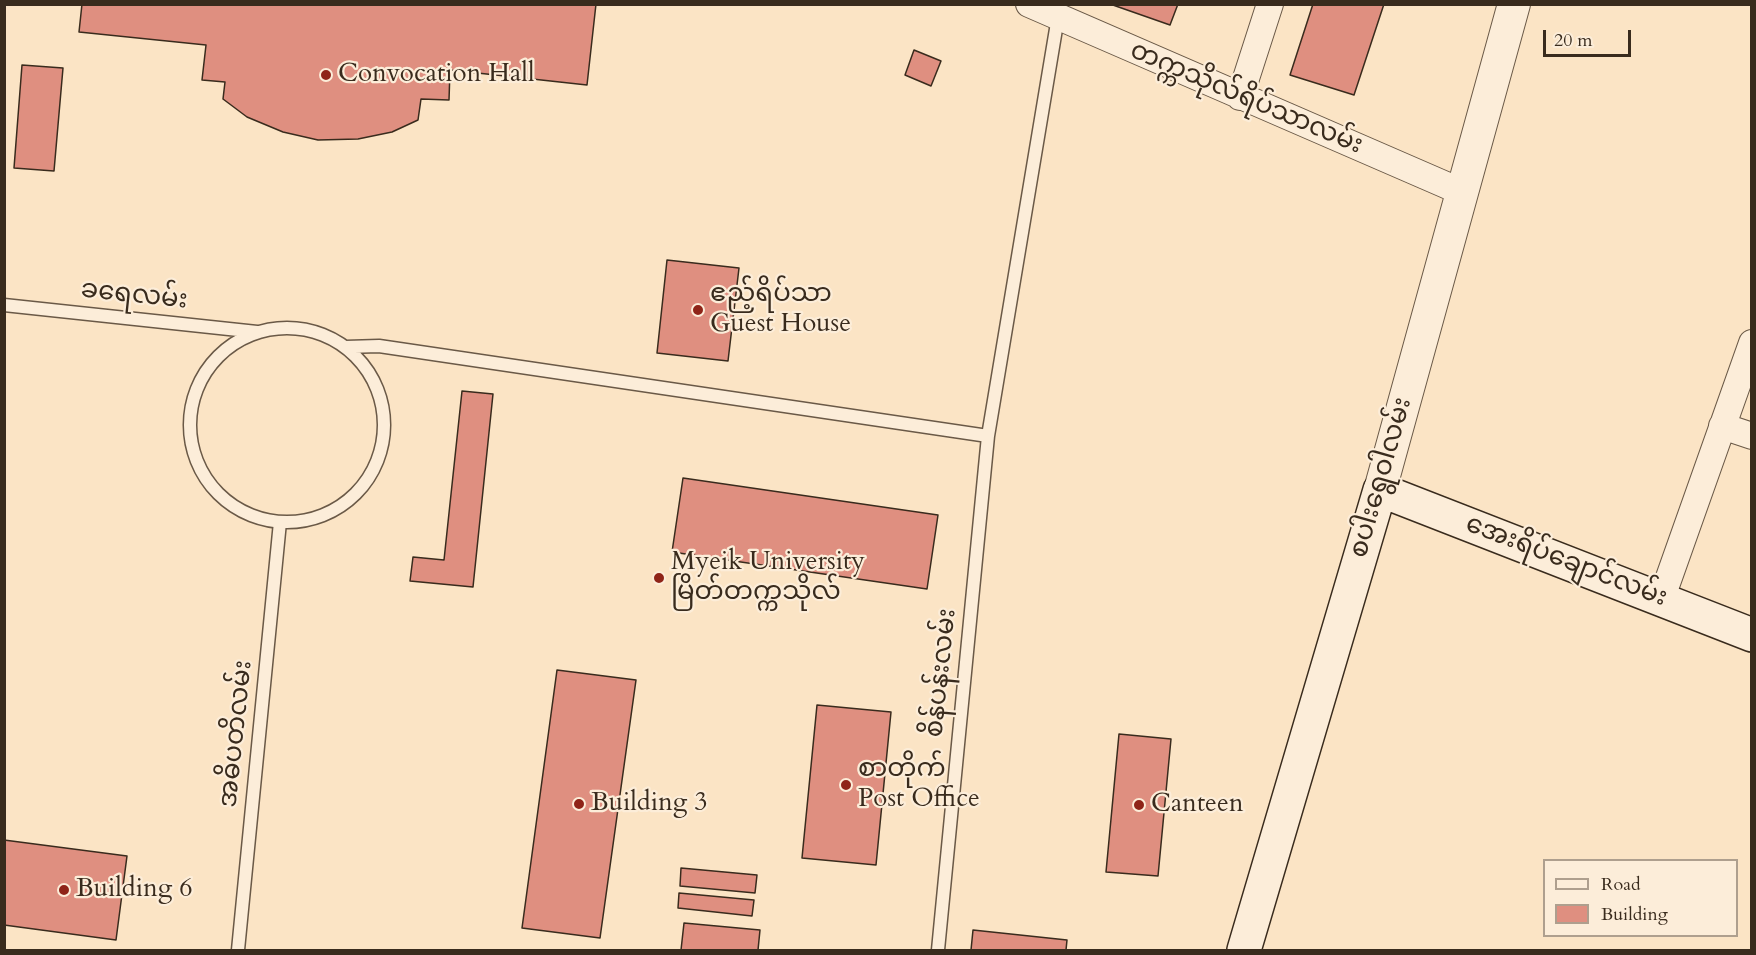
<!DOCTYPE html>
<meta charset="utf-8">
<style>
body{margin:0}
#map{position:relative;width:1756px;height:955px;overflow:hidden;background:#fbe4c5;font-family:Cardo,serif}
canvas{display:block}
.frame{position:absolute;inset:0;border:6px solid #392b1d;pointer-events:none}
.legend{position:absolute;left:1543px;top:859px;width:195px;height:78px;box-sizing:border-box;background:#fcedd9;border:2px solid #ae9f8e;margin:0;padding:8px 10px;list-style:none;font-size:18px;color:#392b1d}
.legend li{display:flex;align-items:center;gap:12px;height:30px}
.legend b{width:30px;border:2px solid #ae9f8e}
.scale{position:absolute;left:1543px;top:30px;width:88px;height:27px;box-sizing:border-box;border:3px solid #392b1d;border-top:0;padding-left:8px;font-size:18px;line-height:21px;white-space:nowrap;color:#392b1d;-webkit-text-stroke:4px #fcedd9;paint-order:stroke}
</style>
<div id="map">
<canvas width="1756" height="955"></canvas>
<div class="frame"></div>
<ul class="legend">
<li><b style="height:8px;background:#fcedd9"></b>Road</li>
<li><b style="height:16px;background:#df8f80"></b>Building</li>
</ul>
<div class="scale">20 m</div>
</div>
<script>
const ctx = document.querySelector('canvas').getContext('2d');
ctx.lineJoin = 'round';
function paint(path, color) { ctx.fillStyle = color; ctx.fill(path, 'evenodd'); }
function stroke(path, color, width, dash) { ctx.strokeStyle = color; ctx.lineWidth = width; ctx.lineCap = dash ? 'butt' : 'round'; ctx.setLineDash(dash || []); ctx.stroke(path); }
function label(font, color, halo, rows, align = 'center') {
  ctx.font = font + ' Cardo,"Noto Sans Myanmar",serif'; ctx.lineWidth = 4.5; ctx.setLineDash([]); ctx.textBaseline = 'middle'; ctx.strokeStyle = halo; ctx.fillStyle = color; for (const [text, x, y, turn = 0] of rows) {
    ctx.save(); ctx.translate(x, y); ctx.rotate((+turn || 0) * Math.PI / 180); ctx.textAlign = isNaN(turn) ? turn : align; if (halo) ctx.strokeText(text, 0, 0); ctx.fillText(text, 0, 0); ctx.restore();
  }
}
const building = new Path2D(`
 M82 4H596L587 85 450 70 449 100 421 99 418 120 392 132 358 139 318 140 283 132 247 117 223 99 225 82 202 80 206 45 79 32Z
 M1110 4H1178L1170 25Z
 M1313 4H1384L1354 95 1290 75Z
 M914 50 941 61 931 86 905 75Z
 M22 65 63 68 54 171 14 168Z
 M667 260 739 268 728 361 657 353Z
 M462 391 493 394 473 587 410 581 413 557 444 560Z
 M683 478 938 515 927 589 672 552Z
 M557 670 636 680 600 938 522 928Z
 M817 705 891 712 876 865 802 858Z
 M1119 734 1171 739 1158 876 1106 872Z
 M4 840 127 856 116 940 4 925Z
 M681 868 757 875 755 893 680 886Z
 M679 893 754 900 752 916 678 908Z
 M684 923 760 930 758 950H681Z
 M973 930 1067 940 1066 950H971Z`);
const service = new Path2D(`
 M4 305 257 332
 M190 425a97 97 0 1 1 194 0a97 97 0 1 1-194 0Z
 M346 347 379 346 988 436
 M238 950 280 522
 M938 950 988 436 1058 17`);
const minor = new Path2D(`
 M1029 4 1462 192
 M1240 97 1270 4
 M1722 426 1752 436
 M1661 600 1752 343`);
const tertiary = new Path2D(`
 M1380 490 1514 4`);
const secondary = new Path2D(`
 M1244 950 1380 490 1752 635`);
const markers = [
 [326,75,6,"#8f2418"],
 [698,310,6,"#8f2418"],
 [659,578,6,"#8f2418"],
 [846,785,6,"#8f2418"],
 [579,804,6,"#8f2418"],
 [1139,805,6,"#8f2418"],
 [64,890,6,"#8f2418"]
];
const poiNames = [
 ["Convocation Hall",338,75],
 ["ဧည့်ရိပ်သာ",710,295],
 ["Guest House",710,325],
 ["Myeik University",671,563],
 ["မြိတ်တက္ကသိုလ်",671,593],
 ["စာတိုက်",858,770],
 ["Post Office",858,800],
 ["Building 3",591,804],
 ["Canteen",1151,805],
 ["Building 6",76,890]
];
const streetNames = [
 ["တက္ကသိုလ်ရိပ်သာလမ်း",1246,99,23],
 ["ခရေလမ်း",134,296,6],
 ["စပါးရွေဝါလမ်း",1382,478,-74],
 ["အေးရိပ်ချောင်လမ်း",1566,562,21],
 ["စိန်ပန်းလမ်း",942,673,-84],
 ["အဓိပတိလမ်း",237,734,-84]
];
paint(building, '#df8f80');
stroke(building, '#392b1d', 1.5);
stroke(service, '#6a5947', 15);
stroke(minor, '#6a5947', 28);
stroke(tertiary, '#6a5947', 34);
stroke(secondary, '#392b1d', 36);
stroke(service, '#fcedd9', 12);
stroke(minor, '#fcedd9', 26);
stroke(tertiary, '#fcedd9', 32);
stroke(secondary, '#fcedd9', 33);
for (const [x, y, r, color] of markers) { const dot = new Path2D(); dot.arc(x, y, r, 0, 2 * Math.PI); ctx.fillStyle = color; ctx.fill(dot); stroke(dot, '#fcedd9', 2); }
label('26px', '#392b1d', '#fcedd9', poiNames, 'left');
label('26px', '#392b1d', '#fcedd9', streetNames);
</script>
